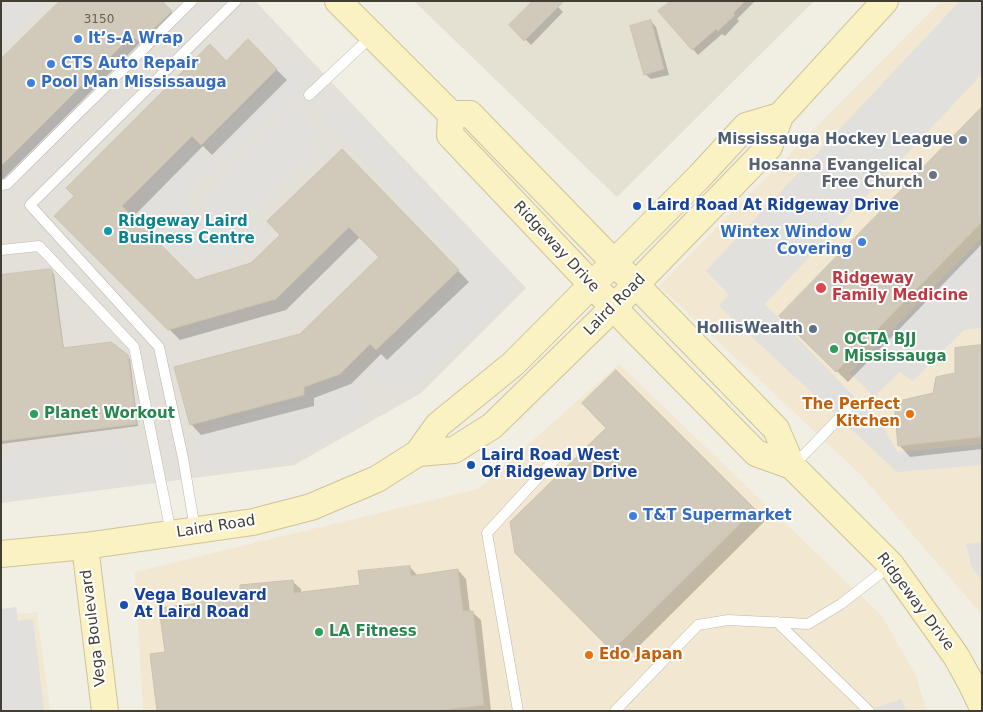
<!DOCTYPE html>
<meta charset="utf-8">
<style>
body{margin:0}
#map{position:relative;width:983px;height:712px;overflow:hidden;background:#f1eee4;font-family:"DejaVu Sans",sans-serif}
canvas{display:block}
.frame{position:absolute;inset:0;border:2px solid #423e34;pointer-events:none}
</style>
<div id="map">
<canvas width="983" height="712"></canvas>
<div class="frame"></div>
</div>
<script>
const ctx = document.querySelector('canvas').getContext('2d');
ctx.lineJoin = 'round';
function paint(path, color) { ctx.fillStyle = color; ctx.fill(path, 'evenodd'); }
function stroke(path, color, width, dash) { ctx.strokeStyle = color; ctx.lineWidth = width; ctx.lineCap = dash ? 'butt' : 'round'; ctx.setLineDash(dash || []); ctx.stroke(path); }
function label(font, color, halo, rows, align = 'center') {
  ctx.font = font + ' "DejaVu Sans",sans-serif'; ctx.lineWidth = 4; ctx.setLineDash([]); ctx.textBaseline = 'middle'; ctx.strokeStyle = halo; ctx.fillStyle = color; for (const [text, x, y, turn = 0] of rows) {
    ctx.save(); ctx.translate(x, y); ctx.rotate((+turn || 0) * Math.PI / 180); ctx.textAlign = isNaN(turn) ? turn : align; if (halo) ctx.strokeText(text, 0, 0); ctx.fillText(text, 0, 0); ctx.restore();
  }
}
const residential = new Path2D(`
 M414 1H814L617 197Z`);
const commercial = new Path2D(`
 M941 1H982V617L978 610 860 474 659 286Z
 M619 364 882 616 915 674 927 711H143L135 572 478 489Z
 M37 612 50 711H1V616Z`);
const industrial = new Path2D(`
 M1 1H255L526 288 421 393 294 465 1 503Z`);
const parking = new Path2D(`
 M1 1H46L1 47Z
 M960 1H982V74L765 304 884 428 897 452 982 444V465L897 472 719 306 729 295 706 271Z
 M297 56 316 76 225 162 206 142Z
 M345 98 521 288 406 397 388 380 381 387 369 370 468 270 324 119Z
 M296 110 319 133 310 141 317 148 257 209 251 203 244 209 263 230 239 252 201 265 198 253 188 261 139 214 151 201 142 193 191 144 218 171 199 180 187 188 183 205 197 222 208 214 201 205Z
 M982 238V328L964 330 913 381 900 372 874 396 850 373Z
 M351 379 369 416 293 458 207 473 196 431 302 400Z
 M124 439 130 484 1 498V453Z
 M982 542V581L972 568 966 544Z
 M16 607 18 621 33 619 44 711H1V609Z
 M901 699 906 711H867Z`);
const shadow = new Path2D(`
 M161 1 179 20 149 49 140 43 1 181V73Z
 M552 1 563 12 531 45 511 25Z
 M673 1H755L737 19 739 21 725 36 722 34 698 55 660 11Z
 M651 21 656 27 669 75 651 79 645 74Z
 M248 41 287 80 212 155 203 146 132 218 195 281 252 264 282 235 342 151 469 282 387 360 381 354 351 384 314 398V406L201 435 191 424 301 335 380 257 360 237 286 310 180 340 56 216 226 62Z
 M982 109V244L848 382 781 316Z
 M50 270 54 274 64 349 127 356 130 359 138 426 1 444V276Z
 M982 346V449L910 457 900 446 934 394 957 374Z
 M616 372 765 521 624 661 516 553 607 428Z
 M410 567 418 576 458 570 466 579 470 612H472L481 620 491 711H158L166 653 202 604 242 591 292 581 301 589V594L361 586Z`);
const building = new Path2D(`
 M60 1H162L172 11 140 42 131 36 1 166V59Z
 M533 1H564L524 41 509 25Z
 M671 1H745L733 13 735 15 718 31 716 29 692 50 658 11Z
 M651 20 664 69 644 75 630 26Z
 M248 39 277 69 201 145 192 136 122 206 196 280 251 263 280 235 267 221 342 149 459 270 376 350 370 344 340 374 304 387V395L190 425 174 367 300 334 379 257 349 227 276 299 168 330 54 216 74 196 66 188 210 44 226 61Z
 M982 107V222L836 372 779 316Z
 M51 269 52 270 63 348 111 342 128 355 137 424 1 441V275Z
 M982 345V437L898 446 894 402 933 393 936 377 955 373V348Z
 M616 370 755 509 612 651 515 553 510 522 606 428 582 403Z
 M410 566 411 576 458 569 463 611H473L484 705 435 711H157L150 654 165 652 159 608 200 603 199 594 240 590V585L293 580 294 593 360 585 358 571Z`);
const lane = new Path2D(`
 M309 95 372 36
 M1 185 7 184 192 1
 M1 250 39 246 134 347 171 533
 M794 465 847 410
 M195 529 183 458 159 347 30 205 236 1
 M777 622 869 711
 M518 711 487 533 557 457
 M615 711 698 625 728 620 808 624 841 604 890 566`);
const secondary = new Path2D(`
 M338 1 451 114H470L776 429 792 466 891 565 956 656 971 683 982 706
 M451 114 450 135 633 328 756 453 792 466
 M418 453 454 450 492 426 613 308 769 147 780 116 885 1
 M85 546 105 711
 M1 554 85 546 253 522 311 507 377 479 418 453 438 425 513 364 699 177 746 126 780 116`);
const markers = [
 [78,39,5,"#3f7fe0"],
 [51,64,5,"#3f7fe0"],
 [31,83,5,"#3f7fe0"],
 [963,140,5,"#5c6f8a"],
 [933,175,5,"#6b7280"],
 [637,206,5,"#1a4fb4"],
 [108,231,5,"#0f9aa8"],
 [862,242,5,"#3f7fe0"],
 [821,288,6,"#e0444e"],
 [813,329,5,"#5c6f8a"],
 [834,349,5,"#2e9e5b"],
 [34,414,5,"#2e9e5b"],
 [910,414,5,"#e8710a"],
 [471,465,5,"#1a4fb4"],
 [633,516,5,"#3f7fe0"],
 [124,605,5,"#1a4fb4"],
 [319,632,5,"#2e9e5b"],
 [589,655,5,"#e8710a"]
];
const numberNames = [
 ["3150",99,20]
];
const shopNames = [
 ["It’s-A Wrap",88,39],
 ["CTS Auto Repair",61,64],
 ["Pool Man Mississauga",41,83],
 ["Wintex Window",852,233,"right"],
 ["Covering",852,250,"right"],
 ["T&T Supermarket",643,516]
];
const serviceNames = [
 ["Mississauga Hockey League",953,140],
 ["HollisWealth",803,329]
];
const worshipNames = [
 ["Hosanna Evangelical",923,166],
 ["Free Church",923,183]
];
const transitNames = [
 ["Laird Road At Ridgeway Drive",647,206],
 ["Laird Road West",481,456],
 ["Of Ridgeway Drive",481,473],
 ["Vega Boulevard",134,596],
 ["At Laird Road",134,613]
];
const cultureNames = [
 ["Ridgeway Laird",118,222],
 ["Business Centre",118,239]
];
const streetNames = [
 ["Ridgeway Drive",556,247,47],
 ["Laird Road",615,305,-45],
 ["Laird Road",216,527,-9],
 ["Ridgeway Drive",915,602,53],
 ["Vega Boulevard",94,628,-97]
];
const healthNames = [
 ["Ridgeway",832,279],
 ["Family Medicine",832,296]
];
const leisureNames = [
 ["OCTA BJJ",844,340],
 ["Mississauga",844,357],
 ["Planet Workout",44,414],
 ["LA Fitness",329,632]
];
const foodNames = [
 ["The Perfect",900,405],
 ["Kitchen",900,422],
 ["Edo Japan",599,655,"left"]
];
paint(residential, '#e4e0d2');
paint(commercial, '#f2e7d0');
paint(industrial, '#e3dfd9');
paint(parking, '#e2e0dc');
paint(shadow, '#0003');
paint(building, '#d1caba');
stroke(building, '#ccc3ae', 1);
stroke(lane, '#beb9aa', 11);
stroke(secondary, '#cec496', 28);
stroke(lane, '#fff', 10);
stroke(secondary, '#fbf2c4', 26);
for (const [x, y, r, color] of markers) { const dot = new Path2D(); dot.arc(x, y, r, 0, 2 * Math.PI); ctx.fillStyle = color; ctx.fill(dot); stroke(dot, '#fff', 2); }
label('12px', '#666156', null, numberNames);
label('bold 15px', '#366cbe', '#fff', shopNames, 'left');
label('bold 15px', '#4e5e75', '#fff', serviceNames, 'right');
label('bold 15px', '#5b616d', '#fff', worshipNames, 'right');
label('bold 15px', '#164399', '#fff', transitNames, 'left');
label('bold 15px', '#0d838f', '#fff', cultureNames, 'left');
label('15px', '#423e34', '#fff', streetNames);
label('bold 15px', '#be3a42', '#fff', healthNames, 'left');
label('bold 15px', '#27864d', '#fff', leisureNames, 'left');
label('bold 15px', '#c56008', '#fff', foodNames, 'right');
</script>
